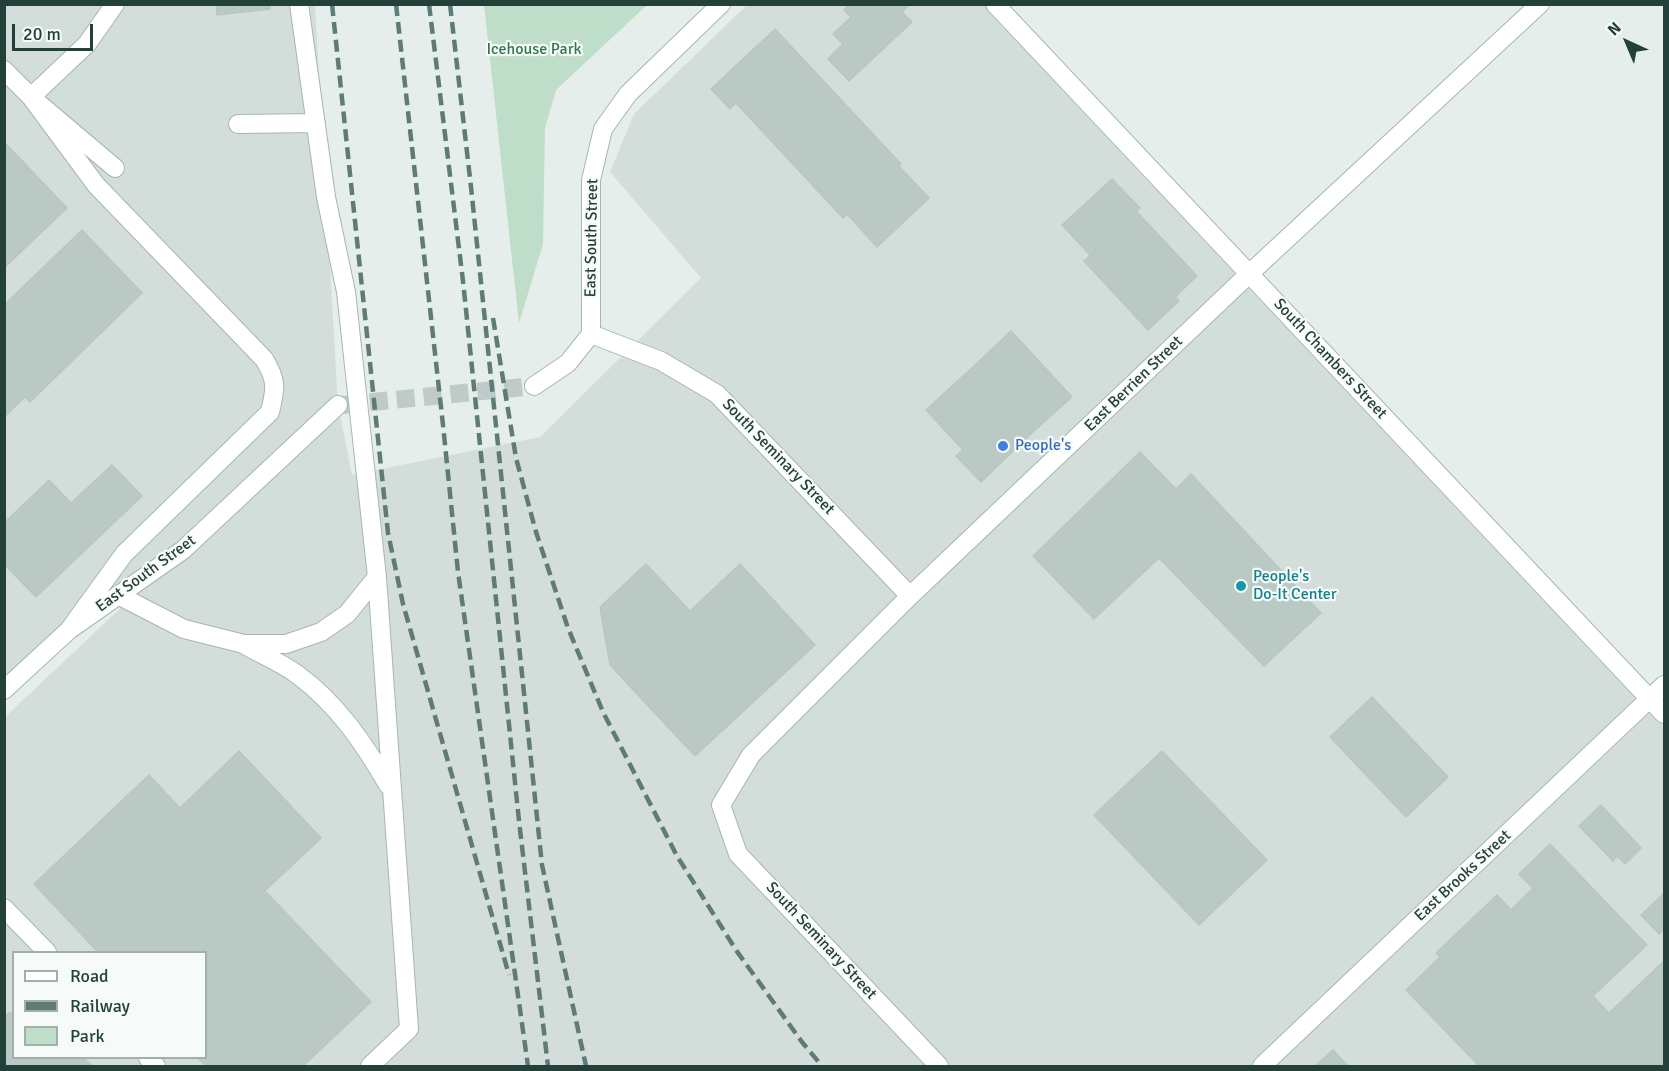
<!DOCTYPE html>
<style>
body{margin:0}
#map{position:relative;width:1669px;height:1071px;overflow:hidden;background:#e5eeeb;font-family:Signika,sans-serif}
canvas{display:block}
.frame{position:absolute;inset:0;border:6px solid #24403b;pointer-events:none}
.legend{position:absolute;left:12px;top:951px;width:195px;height:108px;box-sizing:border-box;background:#f6faf8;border:2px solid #a2b0ac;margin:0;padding:8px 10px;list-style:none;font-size:18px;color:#24403b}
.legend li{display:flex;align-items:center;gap:12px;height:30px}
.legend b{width:30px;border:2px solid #a2b0ac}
.north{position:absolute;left:1597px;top:12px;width:60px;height:60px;-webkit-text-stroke:4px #f6faf8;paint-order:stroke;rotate:316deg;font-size:16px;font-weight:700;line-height:24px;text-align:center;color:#24403b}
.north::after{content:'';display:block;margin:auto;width:21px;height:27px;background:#24403b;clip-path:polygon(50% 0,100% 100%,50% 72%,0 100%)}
.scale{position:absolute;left:12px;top:24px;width:81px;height:27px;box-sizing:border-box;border:3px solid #24403b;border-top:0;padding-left:8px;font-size:18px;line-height:21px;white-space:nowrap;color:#24403b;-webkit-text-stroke:4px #f6faf8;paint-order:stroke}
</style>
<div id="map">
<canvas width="1669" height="1071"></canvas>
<div class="frame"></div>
<ul class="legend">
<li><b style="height:8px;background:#fff"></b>Road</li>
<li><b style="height:8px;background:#5f7b76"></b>Railway</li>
<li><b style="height:16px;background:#bedeca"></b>Park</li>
</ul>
<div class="north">N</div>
<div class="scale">20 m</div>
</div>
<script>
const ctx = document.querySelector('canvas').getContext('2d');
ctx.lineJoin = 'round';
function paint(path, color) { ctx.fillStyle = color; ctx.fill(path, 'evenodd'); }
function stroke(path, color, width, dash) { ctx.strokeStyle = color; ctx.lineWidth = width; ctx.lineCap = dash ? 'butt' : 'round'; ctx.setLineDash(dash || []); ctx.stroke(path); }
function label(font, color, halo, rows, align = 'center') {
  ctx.font = font + ' Signika,sans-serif'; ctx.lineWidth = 4.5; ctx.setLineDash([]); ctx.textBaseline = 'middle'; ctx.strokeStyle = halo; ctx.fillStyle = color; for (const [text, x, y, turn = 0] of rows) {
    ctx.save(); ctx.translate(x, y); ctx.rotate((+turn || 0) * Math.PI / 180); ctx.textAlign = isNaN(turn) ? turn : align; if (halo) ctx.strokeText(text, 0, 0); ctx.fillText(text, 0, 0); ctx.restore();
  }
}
const built = new Path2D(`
 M5 5H315L338 405 352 475 540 437 701 278 610 172 634 114 747 5H995L1664 714V1066H5V717L178 554 5 690ZM14 952H206V1058H14Z`);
const green = new Path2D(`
 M484 5H647L556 90 545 128 543 244 519 323Z`);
const building = new Path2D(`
 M216 4H270V9L217 15Z
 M849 4H910L902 12 912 22 849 81 828 59 843 44 833 34 851 17 844 10Z
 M775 29 901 164 899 166 929 198 877 247 847 214 843 218 736 103 730 109 711 89Z
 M4 142 29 168 4 191Z
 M29 168 67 208 4 268V191Z
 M1112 179 1140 208 1090 255 1062 225Z
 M1137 212 1197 276 1175 297 1115 232Z
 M82 230 142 293 30 402 25 397 4 417V305Z
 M1115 232 1179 301 1148 330 1084 261Z
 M1011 331 1072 397 1034 431 974 366Z
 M974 366 1010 405 963 450 926 410Z
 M1010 405 1034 431 981 482 956 456Z
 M1140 452 1176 489 1191 474 1321 613 1264 666 1159 558 1094 619 1033 556Z
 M112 465 142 496 36 597 4 564V523L49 480 71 503Z
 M646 564 690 611 740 564 815 645 695 756 610 665 600 607Z
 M1372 697 1448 777 1406 817 1330 737Z
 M239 751 321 838 200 952H98L34 884 149 775 180 808Z
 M1162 751 1267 860 1199 925 1094 815Z
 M1601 805 1641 848 1625 864 1617 856 1613 861 1579 826Z
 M1550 844 1647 945 1616 974 1519 874Z
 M1533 888 1616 974 1593 996 1511 910Z
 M265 891 371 1002 303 1066H206L198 1058H206V952H200Z
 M1664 893V929L1659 934 1641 915Z
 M1497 895 1609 1013 1554 1066H1544L1436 953Z
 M1440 957 1544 1066H1479L1406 990Z
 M1664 961V1066H1554L1609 1013Z
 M10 1012 14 1015V1058H84L92 1066H4V1017Z
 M1333 1050 1348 1066H1315Z`);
const minorTunnel = new Path2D(`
 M343 405 534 386`);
const minor = new Path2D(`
 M299 4 326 197 346 292 377 577 409 1029 370 1066
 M995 4 1664 714
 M4 70 31 97 115 168
 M31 97 96 185 264 359C277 380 276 388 270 412L124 554 69 630
 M31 97 87 44 115 4
 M238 124 316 123
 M591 334 661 361 717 394 910 596
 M534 386 568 363 591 334V180L603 129 628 94 721 4
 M118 595 184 629 244 644H286L321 632 347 614 377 577
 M245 645C262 655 282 663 298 675 337 704 364 743 388 785
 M4 690 69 630 183 550 338 405
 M4 908 47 952
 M148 1058 156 1066
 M939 1066 738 854 721 805 751 755 910 596 1249 274 1540 4
 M1262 1066 1664 685`);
const rail = new Path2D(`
 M332 4 388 533 403 604 509 975
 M396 4 443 425 458 572 528 1066
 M429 4 463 281 519 821 548 1066
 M450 4 471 187 542 865 586 1066
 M493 318 516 458 536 532 568 628 603 712 677 856 736 950 802 1042 822 1066`);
const markers = [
 [1003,446,6,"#3f7fe0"],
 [1241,586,6,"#0f9aa8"]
];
const parkNames = [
 ["Icehouse Park",534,50]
];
const streetNames = [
 ["East South Street",592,238,-89],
 ["South Chambers Street",1330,359,47],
 ["East Berrien Street",1134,384,-44],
 ["South Seminary Street",778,457,46],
 ["East South Street",146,574,-36],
 ["East Brooks Street",1463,876,-43],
 ["South Seminary Street",821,941,47]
];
const shopNames = [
 ["People's",1015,446]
];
const cultureNames = [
 ["People's",1253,577],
 ["Do-It Center",1253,595]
];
paint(built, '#d3deda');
paint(green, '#bedeca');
paint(building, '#bac9c4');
stroke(building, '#b7c8c2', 1.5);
stroke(minorTunnel, '#becbc8', 18, [18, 9]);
stroke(minor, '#a7b6b3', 20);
stroke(minor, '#fff', 18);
stroke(rail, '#5f7b76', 4.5, [12, 6]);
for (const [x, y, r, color] of markers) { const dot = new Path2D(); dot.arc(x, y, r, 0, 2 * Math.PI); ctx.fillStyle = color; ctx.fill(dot); stroke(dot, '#f6faf8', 2); }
label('16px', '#2f7651', '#f6faf8', parkNames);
label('16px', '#24403b', '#f6faf8', streetNames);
label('16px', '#366cbe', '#f6faf8', shopNames, 'left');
label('16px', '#0d838f', '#f6faf8', cultureNames, 'left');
</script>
